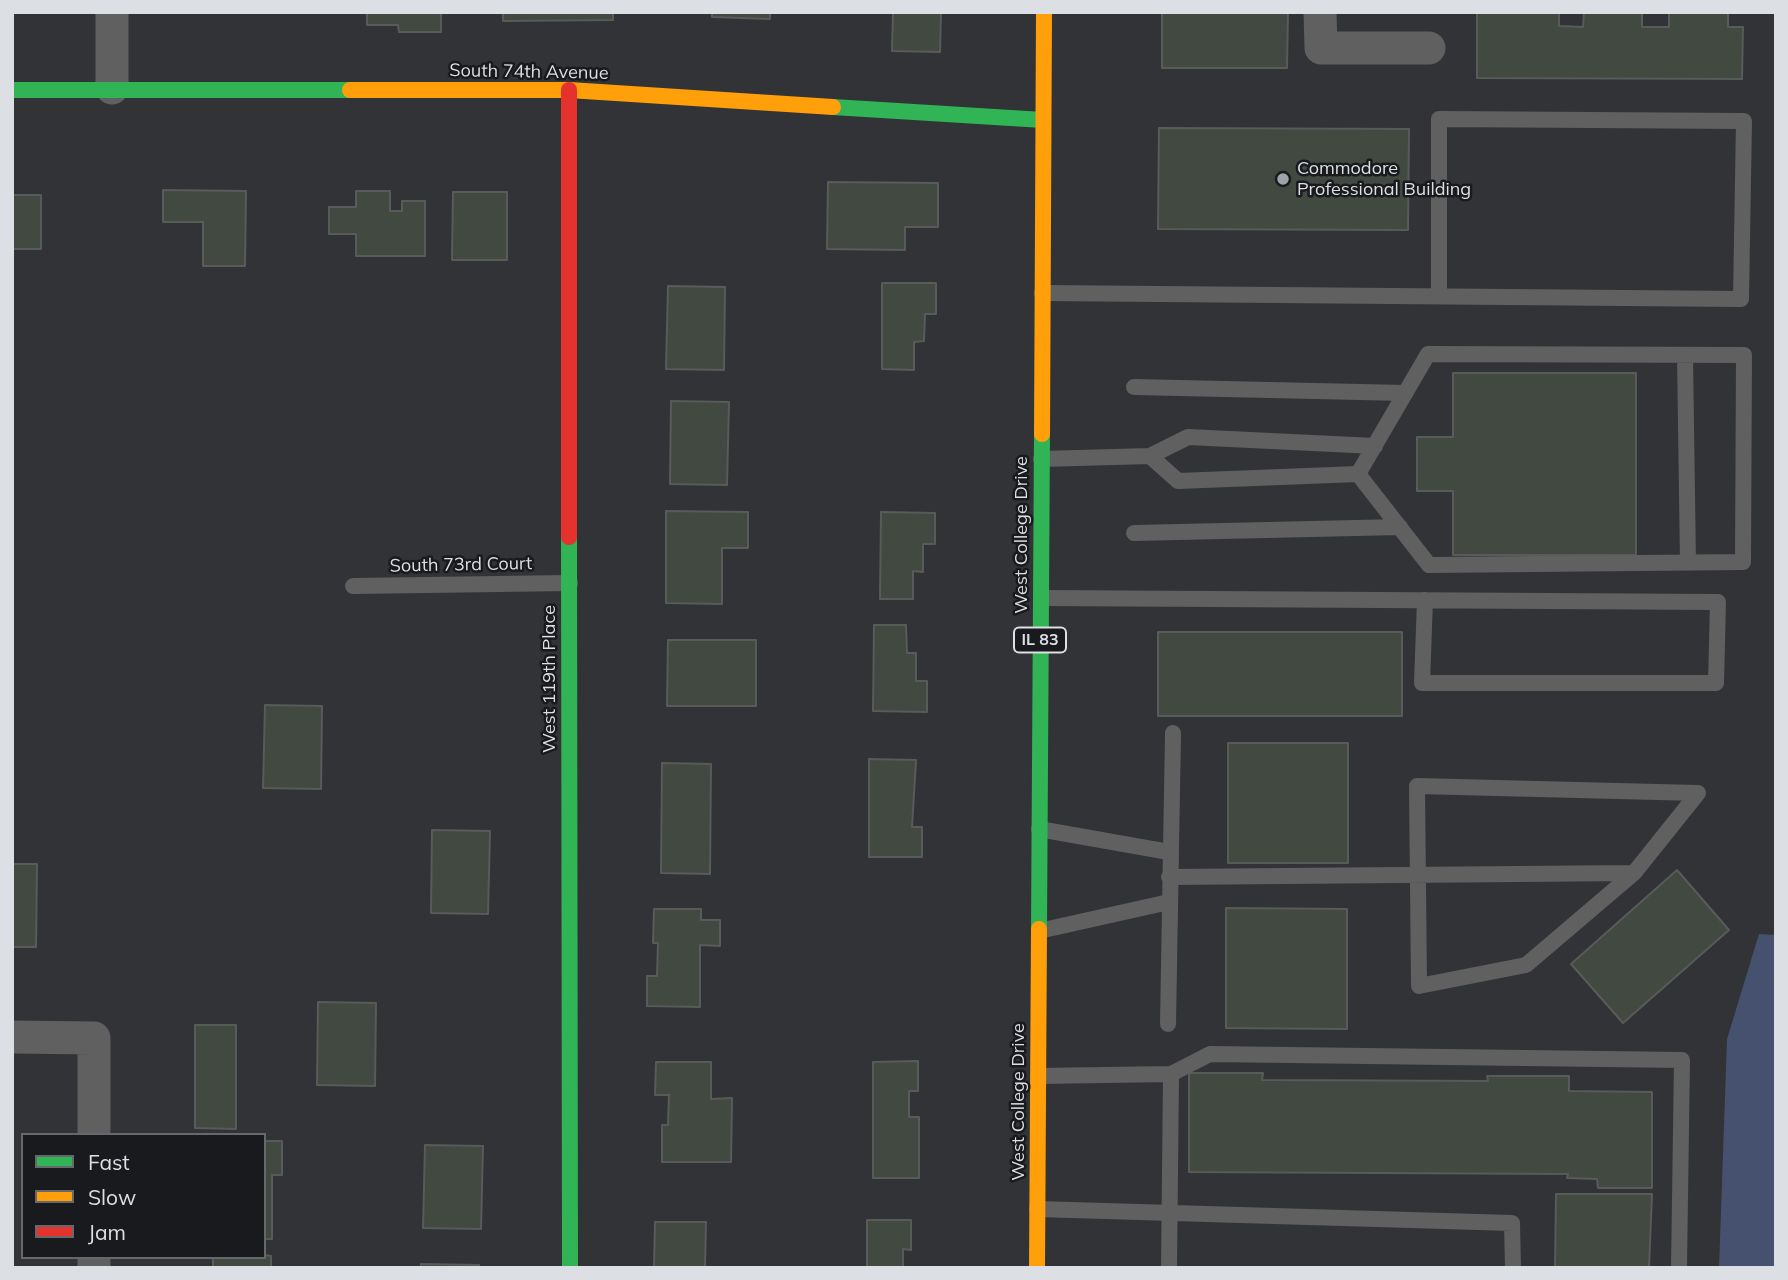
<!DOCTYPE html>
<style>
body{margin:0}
#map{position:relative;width:1788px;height:1280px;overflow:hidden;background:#313336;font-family:Mulish,sans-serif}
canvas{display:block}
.frame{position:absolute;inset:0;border:14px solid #dcdfe3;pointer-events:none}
.legend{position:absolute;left:21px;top:1133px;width:245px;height:126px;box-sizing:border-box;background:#181a1d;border:2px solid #66696c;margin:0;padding:9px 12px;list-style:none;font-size:21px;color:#dcdfe3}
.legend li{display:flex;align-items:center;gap:14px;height:35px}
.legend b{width:35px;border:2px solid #66696c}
</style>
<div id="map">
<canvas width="1788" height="1280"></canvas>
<div class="frame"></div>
<ul class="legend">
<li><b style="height:9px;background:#30b455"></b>Fast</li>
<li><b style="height:9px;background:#ff9f0a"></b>Slow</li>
<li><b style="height:9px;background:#e5322d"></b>Jam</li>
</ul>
</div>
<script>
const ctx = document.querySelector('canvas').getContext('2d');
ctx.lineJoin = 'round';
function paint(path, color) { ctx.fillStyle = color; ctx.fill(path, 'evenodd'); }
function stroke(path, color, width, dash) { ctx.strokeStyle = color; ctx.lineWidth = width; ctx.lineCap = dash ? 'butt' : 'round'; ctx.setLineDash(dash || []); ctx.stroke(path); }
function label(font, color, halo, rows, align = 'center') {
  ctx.font = font + ' Mulish,sans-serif'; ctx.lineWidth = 5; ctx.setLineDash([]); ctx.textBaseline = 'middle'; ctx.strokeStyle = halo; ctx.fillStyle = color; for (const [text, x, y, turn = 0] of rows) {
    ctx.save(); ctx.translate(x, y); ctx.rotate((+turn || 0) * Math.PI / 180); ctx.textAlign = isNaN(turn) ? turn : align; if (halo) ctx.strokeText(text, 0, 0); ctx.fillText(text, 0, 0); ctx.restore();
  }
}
const green = new Path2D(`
 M1759 934 1776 935V1268H1719L1727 1039Z`);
const building = new Path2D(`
 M367 12H441V32H399L398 25H367Z
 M503 12H613V20L503 21Z
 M712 12H770V19L712 17Z
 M893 12H941L940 52 892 51Z
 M1162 12H1288L1287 68H1162Z
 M1477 12H1559V26L1583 27 1584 12H1642V27H1669V12H1728V27H1743L1742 79 1477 78Z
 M1159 128 1409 129 1408 230 1158 229Z
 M828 182 938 183V227H905V250L827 249Z
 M163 190 246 191 245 266H203V222H163Z
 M356 191H390V211H402V201H425V256H356V234H329V207H356Z
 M453 192H507V260H452Z
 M12 195H41V249H12Z
 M882 283H936V314H925L924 341 914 342V370L882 369Z
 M668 286 725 287 724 370 666 369Z
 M1453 373H1636V555H1453V491H1417V437H1453Z
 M671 401 729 402 727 485 670 484Z
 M666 511 748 512V548H722V604L666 603Z
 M881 512 935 513V544H923V572L913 571V599H880Z
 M874 625H906L907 653H916V681H927V712L873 711Z
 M1158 632H1402V716H1158Z
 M668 640H756V706H667Z
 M265 705 322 706 321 789 263 788Z
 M1228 743H1348V863H1228Z
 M869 759 916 760 912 827H922V857H869Z
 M662 763 711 764 710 874 661 873Z
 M432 830 490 831 488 914 431 913Z
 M12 864H37L36 947H12Z
 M1677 870 1729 930 1623 1023 1571 964Z
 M1226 908 1347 909V1029L1226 1028Z
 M654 909H701V920H720V946L700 945V1007L647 1006V976H657L658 943H653Z
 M318 1002 376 1003 375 1086 317 1085Z
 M195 1025H236V1129L195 1128Z
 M918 1061V1091H909V1117H919V1178H873V1062Z
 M656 1062H711V1099L732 1098 731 1162H662V1125H668L669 1095H655Z
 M1189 1073H1263L1262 1080 1488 1081 1487 1076H1569V1091L1652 1092V1188H1598L1597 1179 1567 1178 1568 1174 1189 1172Z
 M264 1141H282V1175H272V1239H264Z
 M425 1145 483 1146 481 1229 423 1228Z
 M1556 1194H1652L1649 1268H1555Z
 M867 1220H911V1250L903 1249V1268H867Z
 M655 1222H706L705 1268H654Z
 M264 1255 271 1256V1268H213V1257Z
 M421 1264 479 1265V1268H421Z`);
const lane = new Path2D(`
 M1042 293 1741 299 1744 121 1439 119V296
 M1428 354 1744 355 1743 562 1429 565 1358 474Z
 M1685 355 1688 563
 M1134 387 1405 393
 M1150 456 1188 437 1375 446
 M1041 459 1150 456 1178 481 1358 474
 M1134 533 1400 527
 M353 586 570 583
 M1041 598 1718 602 1716 683H1422L1425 600
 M1039 829 1169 852
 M1169 877 1634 873 1698 793 1417 786 1419 986 1526 965 1634 873
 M1039 931 1169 902
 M1168 1024 1173 733
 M1038 1076 1171 1074 1210 1054 1682 1060 1679 1268
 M1037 1209 1512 1223 1513 1268
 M1169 1268 1171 1074`);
const street = new Path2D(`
 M112 12V88
 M1320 12 1321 48H1429
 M12 1037 94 1038V1135
 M94 1268V1257`);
const fast = new Path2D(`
 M12 90H350
 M833 107 1043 120
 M569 537 570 1268
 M1039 929 1042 434`);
const slow = new Path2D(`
 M350 90H569L833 107
 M1042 434 1044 12
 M1037 1268 1039 929`);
const jam = new Path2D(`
 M569 90V537`);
const markers = [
 [1283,179,7,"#a0a3a6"]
];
const shields = [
 [1040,640,52]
];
const shieldNames = [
 ["IL 83",1040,640]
];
const streetNames = [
 ["South 74th Avenue",529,72,1],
 ["West College Drive",1022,535,-90],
 ["South 73rd Court",461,565,-1],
 ["West 119th Place",550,679,-90],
 ["West College Drive",1019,1102,-90]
];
const poiNames = [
 ["Commodore",1297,169],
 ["Professional Building",1297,190]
];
paint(green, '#45516e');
paint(building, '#424941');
stroke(building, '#595a5a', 2);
stroke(lane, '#606061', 16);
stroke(street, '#606061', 33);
stroke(fast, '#30b455', 16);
stroke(slow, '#ff9f0a', 16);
stroke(jam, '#e5322d', 16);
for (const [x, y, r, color] of markers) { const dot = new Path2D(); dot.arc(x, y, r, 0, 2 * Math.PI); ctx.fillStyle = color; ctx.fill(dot); stroke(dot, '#181a1d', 2.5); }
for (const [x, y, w] of shields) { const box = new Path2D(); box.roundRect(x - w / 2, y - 12.5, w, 25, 5); ctx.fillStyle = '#181a1d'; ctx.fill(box); stroke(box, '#dcdfe3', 2); }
label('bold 16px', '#dcdfe3', null, shieldNames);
label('18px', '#dcdfe3', '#181a1d', streetNames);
label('18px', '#dcdfe3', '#181a1d', poiNames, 'left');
</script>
